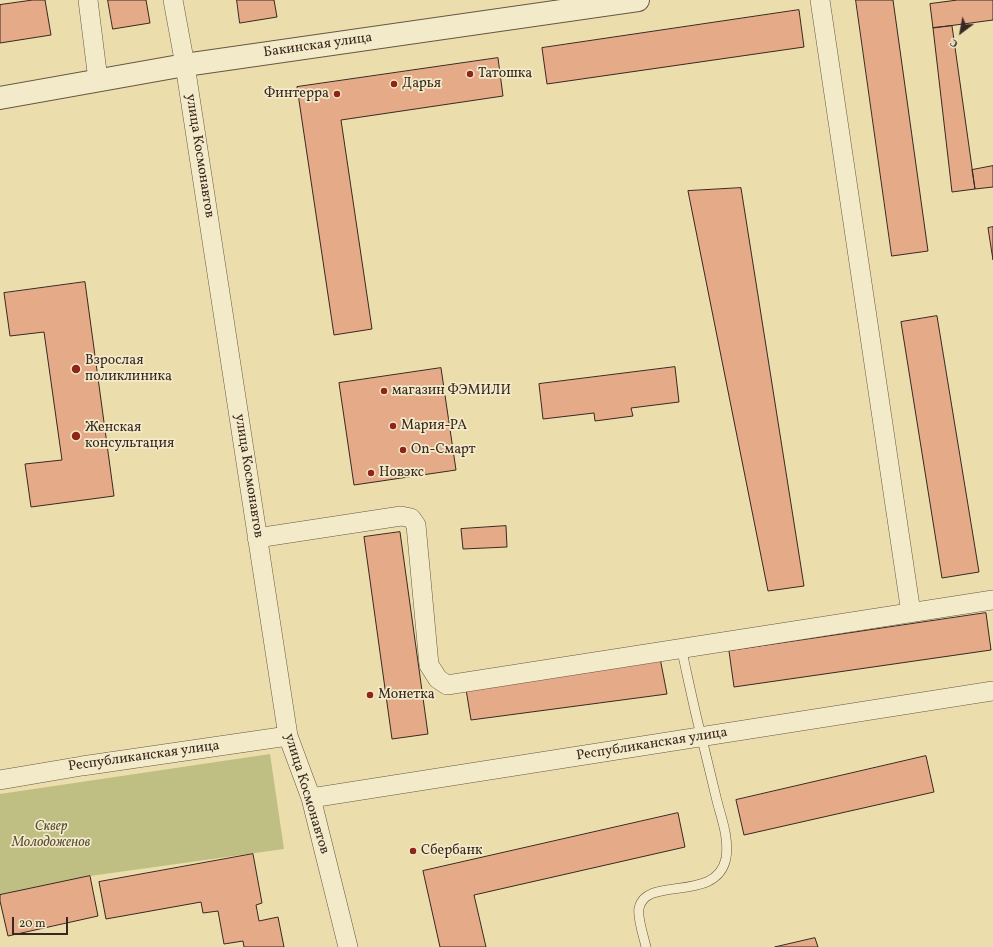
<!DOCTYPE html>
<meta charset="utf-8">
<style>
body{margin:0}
#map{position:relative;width:993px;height:947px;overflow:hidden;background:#ecdeac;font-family:Vollkorn,serif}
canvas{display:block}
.north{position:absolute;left:941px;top:12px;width:40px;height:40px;-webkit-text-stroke:3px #f3eac9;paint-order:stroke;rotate:212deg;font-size:11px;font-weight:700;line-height:16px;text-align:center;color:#392821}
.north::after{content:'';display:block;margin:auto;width:14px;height:18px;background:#392821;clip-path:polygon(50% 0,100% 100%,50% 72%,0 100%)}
.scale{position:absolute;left:12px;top:917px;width:56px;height:18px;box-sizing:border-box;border:2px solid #392821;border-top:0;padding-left:5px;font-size:12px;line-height:14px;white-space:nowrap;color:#392821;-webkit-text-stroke:3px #f3eac9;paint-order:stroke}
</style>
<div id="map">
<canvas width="993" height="947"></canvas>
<div class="north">С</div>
<div class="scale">20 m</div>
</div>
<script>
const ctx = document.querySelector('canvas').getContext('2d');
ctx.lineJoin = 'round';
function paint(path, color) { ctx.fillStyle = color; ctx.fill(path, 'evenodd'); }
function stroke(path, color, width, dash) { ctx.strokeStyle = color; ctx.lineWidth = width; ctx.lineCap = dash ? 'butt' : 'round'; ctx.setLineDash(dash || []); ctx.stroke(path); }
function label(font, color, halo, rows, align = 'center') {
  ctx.font = font + ' Vollkorn,serif'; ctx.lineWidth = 3.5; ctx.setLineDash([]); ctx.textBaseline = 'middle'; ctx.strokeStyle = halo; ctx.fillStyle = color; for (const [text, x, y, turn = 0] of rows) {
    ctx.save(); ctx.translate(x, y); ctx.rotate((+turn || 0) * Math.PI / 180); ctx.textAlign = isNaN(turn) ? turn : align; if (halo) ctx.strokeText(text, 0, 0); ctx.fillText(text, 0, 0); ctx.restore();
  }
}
const green = new Path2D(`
 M270 754 284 849 90 876 0 895V794Z`);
const building = new Path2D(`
 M33 0H45L51 35 0 43V5Z
 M108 0H146L150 23 113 29Z
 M237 0H274L277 17 240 23Z
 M856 0H893L928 251 892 256Z
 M958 0H993V20L933 28 930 4Z
 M799 10 804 47 547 84 542 48Z
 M952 26 975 189 952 192 933 28Z
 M498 58 503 96 341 120 372 329 334 335 297 87Z
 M993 166V187L975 189 972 170Z
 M741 188 804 586 768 591 688 191Z
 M993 227V260L988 228Z
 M85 282 114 496 31 507 25 464 62 460 44 332 10 336 4 293Z
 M937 316 979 572 942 578 901 322Z
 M675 367 679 402 631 408 633 416 595 421 594 413 543 419 539 384Z
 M441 368 456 470 354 485 339 383Z
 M506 526 507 547 463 549 461 529Z
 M400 532 428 734 392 739 364 537Z
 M986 613 991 650 734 687 729 651Z
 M660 658 667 694 471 720 465 683Z
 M926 756 934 792 744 835 736 800Z
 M678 813 685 847 474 895 486 947H440L423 871Z
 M253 854 262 903 256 905 259 921 278 917 284 947H244L243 941 224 944 218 911 203 913 201 902 106 919 99 882Z
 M90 876 98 916 8 936 0 901V895Z
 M815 938 818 947H775Z`);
const service = new Path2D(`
 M646 947C644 937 637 918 639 908 646 875 717 904 726 858 729 838 722 820 717 801 712 780 707 760 702 739 694 709 688 678 681 647`);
const minor = new Path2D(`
 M88 0 98 80
 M173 0 185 65 288 736 311 798 348 947
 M820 0 911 613
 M257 538 401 516 411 518 416 525 429 665 438 679 447 685 993 600
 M0 780 82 766 288 736
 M311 798 993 691`);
const tertiary = new Path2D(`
 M0 98 185 65 638 0`);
const markers = [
 [470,74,4,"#8f2418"],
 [394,84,4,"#8f2418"],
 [337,94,4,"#8f2418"],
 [76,369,5,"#8f2418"],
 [384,391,4,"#8f2418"],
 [393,426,4,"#8f2418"],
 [76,436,5,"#8f2418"],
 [403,450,4,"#8f2418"],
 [371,473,4,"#8f2418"],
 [370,695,4,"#8f2418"],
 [413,851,4,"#8f2418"]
];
const streetNames = [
 ["Бакинская улица",318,46,-8],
 ["улица Космонавтов",199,156,81],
 ["улица Космонавтов",248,476,81],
 ["Республиканская улица",652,745,-9],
 ["Республиканская улица",144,757,-8],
 ["улица Космонавтов",306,794,73]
];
const poiNames = [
 ["Татошка",478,74],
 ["Дарья",402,84],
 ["Финтерра",329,94,"right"],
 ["Взрослая",85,361],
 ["поликлиника",85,377],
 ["магазин ФЭМИЛИ",392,391],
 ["Мария-РА",401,426],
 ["Женская",85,428],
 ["консультация",85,444],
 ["On-Смарт",411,450],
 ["Новэкс",379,473],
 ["Монетка",378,695],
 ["Сбербанк",421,851]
];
const parkNames = [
 ["Сквер",51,827],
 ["Молодоженов",51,843]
];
paint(green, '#bfbf84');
paint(building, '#e5aa88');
stroke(building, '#392821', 1);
stroke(service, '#665644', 10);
stroke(minor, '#665644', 20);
stroke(tertiary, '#665644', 24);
stroke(service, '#f3eac9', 9);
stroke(minor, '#f3eac9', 19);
stroke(tertiary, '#f3eac9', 22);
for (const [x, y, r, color] of markers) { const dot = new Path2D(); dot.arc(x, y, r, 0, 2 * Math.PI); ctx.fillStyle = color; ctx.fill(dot); stroke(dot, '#f3eac9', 1.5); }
label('14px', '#392821', '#f3eac9', streetNames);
label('14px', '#392821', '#f3eac9', poiNames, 'left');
label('italic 14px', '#5a4e3a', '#f3eac9', parkNames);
</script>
